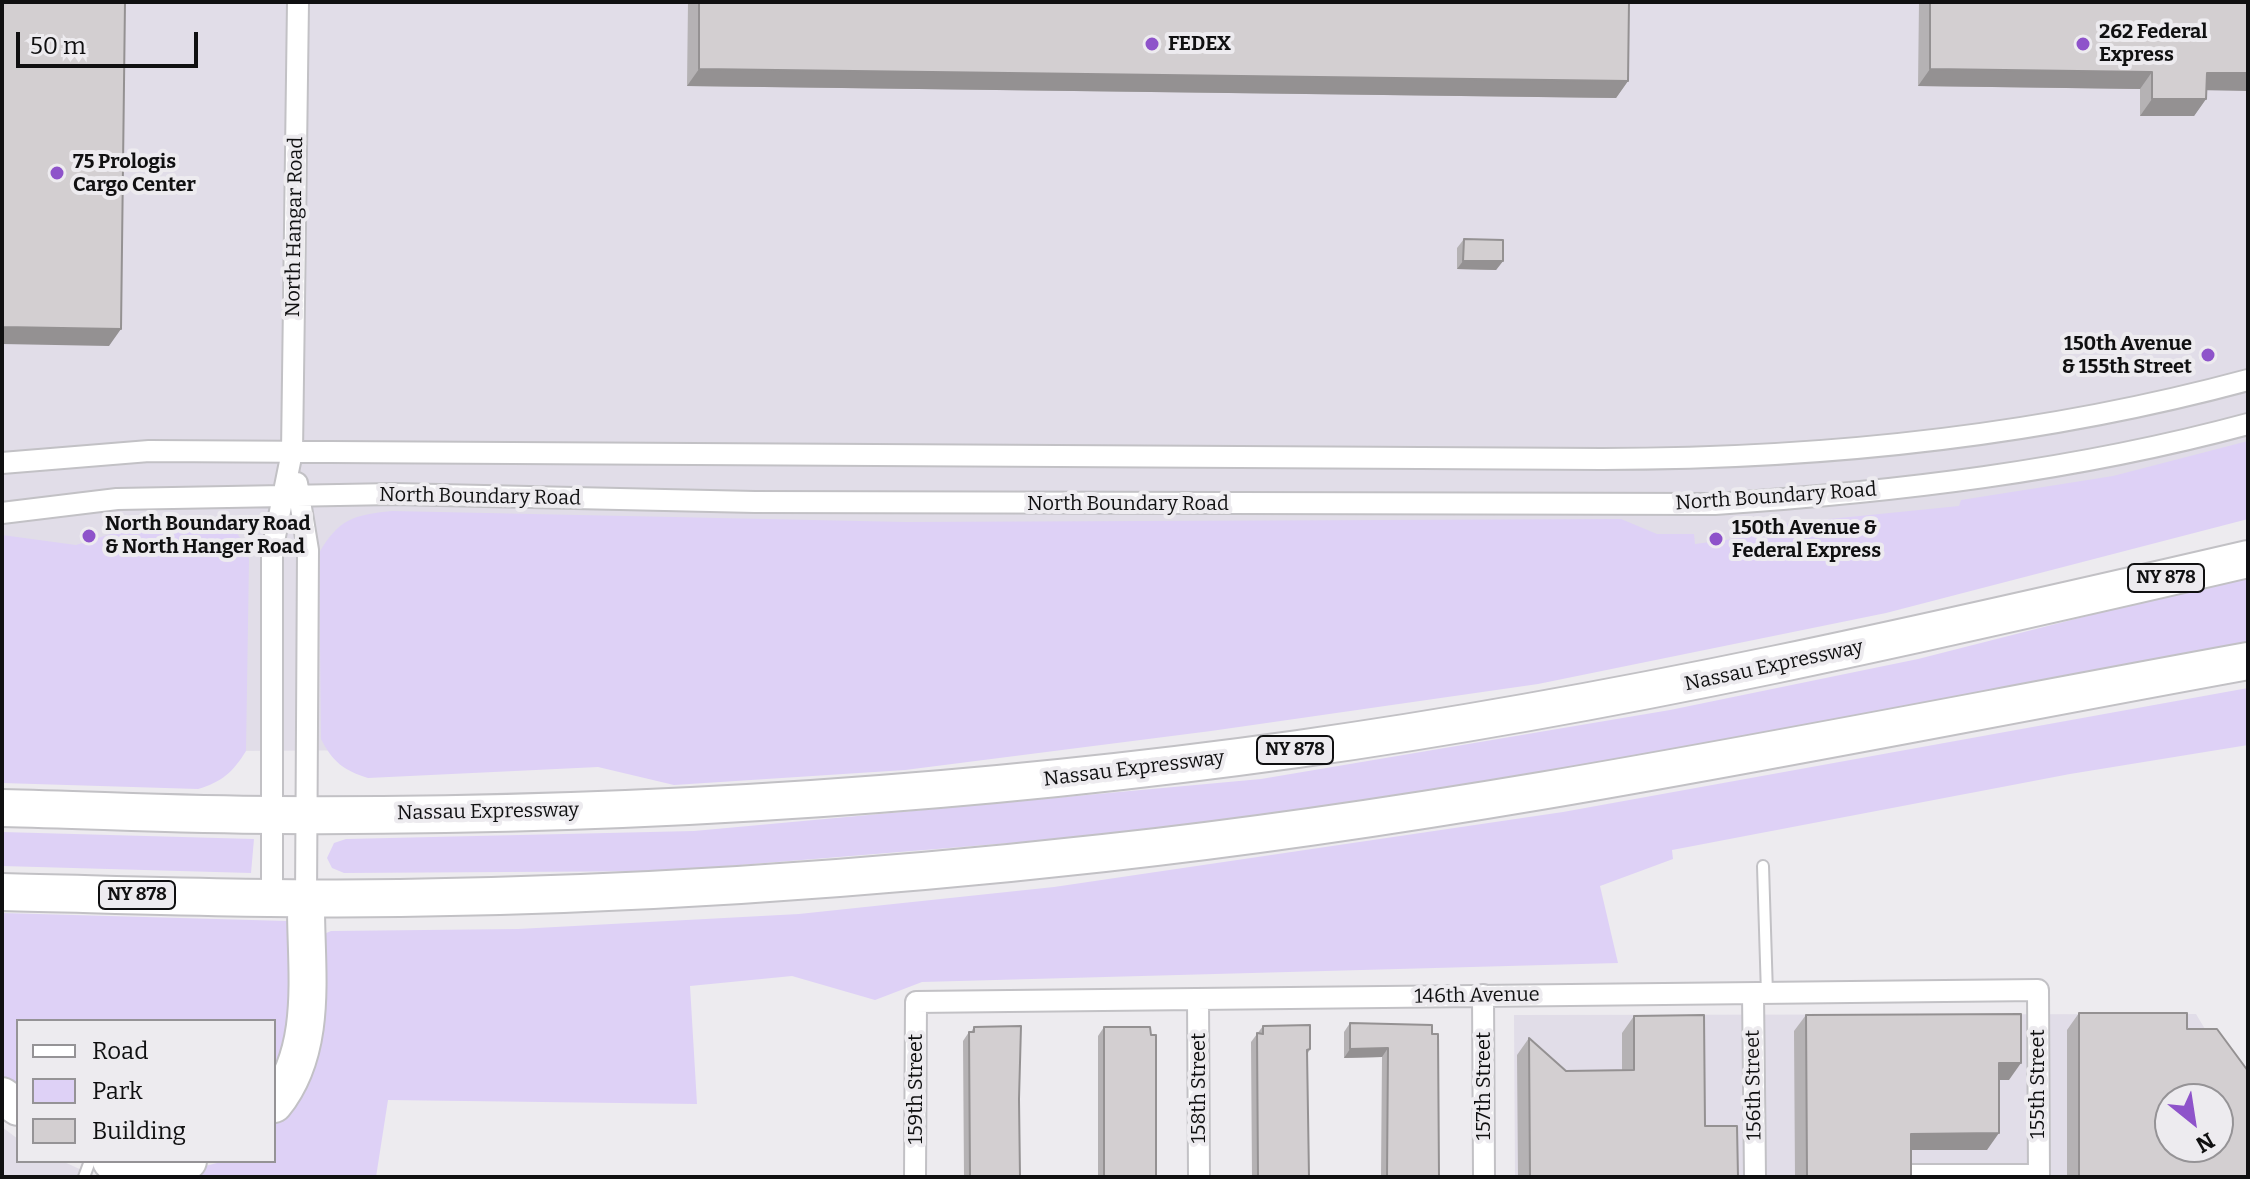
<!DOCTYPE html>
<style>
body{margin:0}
#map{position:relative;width:2250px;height:1179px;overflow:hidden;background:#edebef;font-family:Bitter,serif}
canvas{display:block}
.frame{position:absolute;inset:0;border:4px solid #101011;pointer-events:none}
.legend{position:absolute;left:16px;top:1019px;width:260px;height:144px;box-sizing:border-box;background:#edebef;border:2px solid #959396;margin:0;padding:10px 14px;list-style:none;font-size:24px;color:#101011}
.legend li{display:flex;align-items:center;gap:16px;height:40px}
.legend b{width:40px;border:2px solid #959396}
.north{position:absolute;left:2154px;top:1083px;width:80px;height:80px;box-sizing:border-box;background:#edebef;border:2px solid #959396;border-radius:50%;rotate:150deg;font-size:22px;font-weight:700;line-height:32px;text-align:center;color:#101011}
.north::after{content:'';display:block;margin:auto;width:28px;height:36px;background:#8e53ca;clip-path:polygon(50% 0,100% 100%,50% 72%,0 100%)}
.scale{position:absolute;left:16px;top:32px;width:182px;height:36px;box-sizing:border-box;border:4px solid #101011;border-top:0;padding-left:10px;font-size:24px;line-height:28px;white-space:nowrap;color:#101011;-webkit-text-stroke:6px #edebef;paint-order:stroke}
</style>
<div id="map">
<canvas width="2250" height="1179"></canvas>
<div class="frame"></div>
<ul class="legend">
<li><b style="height:10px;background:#fff"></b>Road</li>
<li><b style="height:22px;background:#ded1f6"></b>Park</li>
<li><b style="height:22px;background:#d3cfd1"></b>Building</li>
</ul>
<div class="north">N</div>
<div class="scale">50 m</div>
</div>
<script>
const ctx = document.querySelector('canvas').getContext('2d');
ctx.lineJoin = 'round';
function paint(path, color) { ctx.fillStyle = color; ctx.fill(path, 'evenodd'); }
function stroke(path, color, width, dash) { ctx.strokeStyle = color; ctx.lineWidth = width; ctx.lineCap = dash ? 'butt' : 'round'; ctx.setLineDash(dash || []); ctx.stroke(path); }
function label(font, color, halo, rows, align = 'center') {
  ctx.font = font + ' Bitter,serif'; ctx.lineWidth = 8; ctx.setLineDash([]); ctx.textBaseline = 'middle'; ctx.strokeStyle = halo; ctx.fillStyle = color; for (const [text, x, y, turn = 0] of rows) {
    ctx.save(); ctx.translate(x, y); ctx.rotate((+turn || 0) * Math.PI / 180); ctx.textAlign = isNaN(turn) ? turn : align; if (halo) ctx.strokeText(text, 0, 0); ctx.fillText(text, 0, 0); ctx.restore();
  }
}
const built = new Path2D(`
 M2 2H2248V488L419 750 221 751 2 744Z
 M2196 1014 2248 1101V1177H1515L1514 1015ZM2170 1099H2218V1147H2170Z
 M2 1127 18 1139V1161H62L97 1177H2Z`);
const green = new Path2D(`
 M2248 441V519L1886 613 1538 684 1211 731 905 770 674 785 598 767 368 778C343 770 333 762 321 739L319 553C339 519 353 515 392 511L906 522 1621 519 1657 534H1694L1695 544 1740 538 1780 524 1959 506 1961 500 2113 476Z
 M194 516C230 520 237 525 249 559L246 751C233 772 222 782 198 789L2 783V535L76 545 136 526Z
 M2248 575V644L1501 781 1330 808 1120 834 667 871 344 873 332 868 327 858 334 843 346 839 694 831 1261 779 1670 710 1918 659Z
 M2248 688V745L2070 774 1672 850 1673 859 1600 886 1618 963 922 982 875 1000 792 976 690 986 697 1104 388 1100 376 1177H161L225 1161H274V1121L301 1098 320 1019 324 934 331 931 518 929 799 914 1054 887 1563 812Z
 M2 832 254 839 251 873 2 866Z
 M2 913 287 921C288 956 295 1056 274 1081V1021H18V1086L2 1076Z`);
const lane = new Path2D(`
 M1763 866 1767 994
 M1911 1170H2039
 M84 1177 90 1161`);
const street = new Path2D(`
 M2 463 149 451 1602 459C1820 459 2037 437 2248 380
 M297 483 308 550 306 899
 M2 513 117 499 394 494 755 502 1715 504C1895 492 2074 471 2248 424
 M272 898V551L292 452 298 2
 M1753 994 1755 1177
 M1483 995 1484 1177
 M1198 999 1199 1177
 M915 1177 916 1002 2038 990 2039 1177`);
const highway = new Path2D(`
 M2 808C93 810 184 815 275 815 617 817 960 796 1298 749 1619 704 1933 632 2248 559
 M2 892C135 895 267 900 400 898 635 895 870 879 1104 853 1488 811 1868 730 2248 661
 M2 1096 18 1107
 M274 1104C320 1047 305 967 306 899
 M111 1161 155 1166 188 1161`);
const wall = new Path2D(`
 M688 2H1629L1628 81 1616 98 687 86Z
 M1919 2H2248L2206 90V99L2194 116H2140V89L1918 86Z
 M1464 239 1503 261 1496 270 1457 269V248Z
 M2079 1013 2187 1029 2248 1177H2067V1030Z
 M1806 1015 2009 1080H1999L1987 1150H1911V1177H1795L1794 1031Z
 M1634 1016 1738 1177H1518L1517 1055 1529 1038 1566 1071 1622 1070V1033Z
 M1350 1023 1432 1025 1439 1177H1381L1382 1057 1344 1058V1032Z
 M1263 1026 1310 1049 1307 1055 1309 1177H1252L1251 1042Z
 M974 1027 1019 1099 1020 1177H964L963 1041 969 1032H971Z
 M1104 1027 1156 1177H1098V1036Z`);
const shadedWall = new Path2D(`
 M699 69 1628 81 1616 98 687 86Z
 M1930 69 2152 72 2140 89 1918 86Z
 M2207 73H2248V91L2195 90Z
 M2152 99H2206L2194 116H2140Z
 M1463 261H1503L1496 270 1457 269Z
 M2 327 121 329 109 346 2 344Z
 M1388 1048 1382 1057 1344 1058 1350 1049Z
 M1999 1063H2021L2009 1080H1987Z
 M1999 1133 1987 1150H1899L1911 1134Z`);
const building = new Path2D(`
 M2 2H125L121 329 2 327Z
 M699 2H1629L1628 81 699 69Z
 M1930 2H2248V73H2207L2206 99H2152V72L1930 69Z
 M1464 239 1503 240V261H1463Z
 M2079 1013H2187V1029H2217L2248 1071V1177H2079ZM2170 1099H2218V1147H2170Z
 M2021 1014V1063H1999V1133L1911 1134V1177H1807L1806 1015Z
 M1704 1015 1705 1126H1737L1738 1177H1530L1529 1038 1566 1071 1634 1070V1016Z
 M1350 1023 1432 1025V1034H1438L1439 1177H1387L1388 1048 1350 1049Z
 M1310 1025V1049L1307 1050 1309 1177H1258L1257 1033 1263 1034V1026Z
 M1021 1026 1019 1099 1020 1177H970L969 1032H974V1027Z
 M1104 1027H1150L1151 1035H1156V1177H1104Z`);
const markers = [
 [1152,44,8,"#8e53ca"],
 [2083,44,8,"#8e53ca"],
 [57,173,8,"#8e53ca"],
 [2208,355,8,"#8e53ca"],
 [89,536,8,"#8e53ca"],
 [1716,539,8,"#8e53ca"]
];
const shields = [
 [2166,578,76],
 [1295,750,76],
 [137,895,76]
];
const shieldNames = [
 ["NY 878",2166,578],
 ["NY 878",1295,750],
 ["NY 878",137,895]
];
const poiNames = [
 ["262 Federal",2099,32],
 ["Express",2099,55],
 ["FEDEX",1168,44],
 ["75 Prologis",73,162],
 ["Cargo Center",73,185],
 ["150th Avenue",2192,344,"right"],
 ["& 155th Street",2192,367,"right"],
 ["North Boundary Road",105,524],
 ["& North Hanger Road",105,547],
 ["150th Avenue &",1732,528],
 ["Federal Express",1732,551]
];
const streetNames = [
 ["North Hangar Road",295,227,-89],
 ["North Boundary Road",480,497,1],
 ["North Boundary Road",1776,497,-4],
 ["North Boundary Road",1128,504],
 ["Nassau Expressway",1774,666,-12],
 ["Nassau Expressway",1134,769,-7],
 ["Nassau Expressway",488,812,-1],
 ["146th Avenue",1477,996,-1],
 ["155th Street",2038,1084,-90],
 ["156th Street",1754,1085,-91],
 ["157th Street",1484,1086,-90],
 ["158th Street",1199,1088,-90],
 ["159th Street",916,1089,-90]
];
paint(built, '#e1dde8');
paint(green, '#ded1f6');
stroke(lane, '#c2c1c5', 14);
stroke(street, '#c2c1c5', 24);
stroke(highway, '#c2c1c5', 40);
stroke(lane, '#fff', 10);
stroke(street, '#fff', 20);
stroke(highway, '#fff', 36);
paint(wall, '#b5b2b4');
paint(shadedWall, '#949192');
paint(building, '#d3cfd1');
stroke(building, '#949192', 2);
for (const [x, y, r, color] of markers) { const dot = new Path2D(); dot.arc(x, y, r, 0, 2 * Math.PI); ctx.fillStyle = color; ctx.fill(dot); stroke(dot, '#edebef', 3); }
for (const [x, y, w] of shields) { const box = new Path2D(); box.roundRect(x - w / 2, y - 14, w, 28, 6); ctx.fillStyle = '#edebef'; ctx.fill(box); stroke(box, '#101011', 2); }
label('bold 18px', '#101011', null, shieldNames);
label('bold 20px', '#101011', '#edebef', poiNames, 'left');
label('20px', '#101011', '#edebef', streetNames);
</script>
